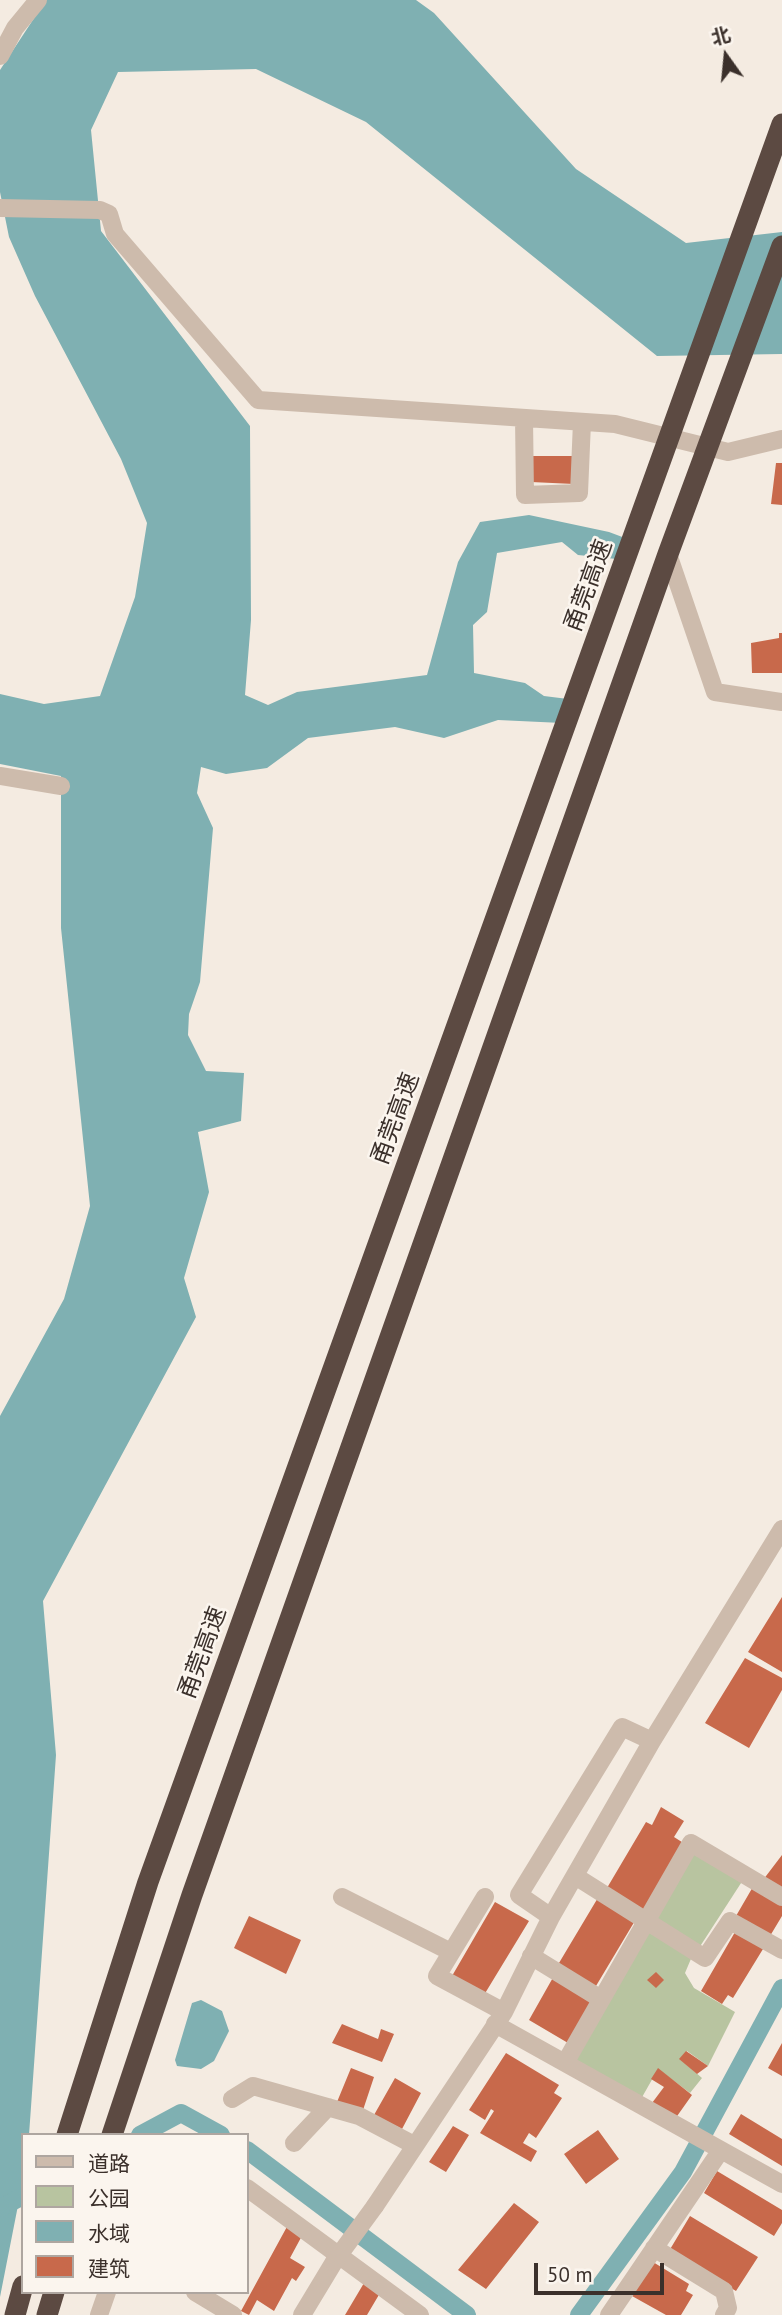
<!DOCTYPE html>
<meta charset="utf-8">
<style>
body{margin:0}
#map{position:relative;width:782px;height:2315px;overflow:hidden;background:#f4ebe1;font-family:"PT Sans","Noto Sans SC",sans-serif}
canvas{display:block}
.legend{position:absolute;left:21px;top:2133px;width:228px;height:161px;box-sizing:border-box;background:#fbf5ee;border:2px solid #aea6a0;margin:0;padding:9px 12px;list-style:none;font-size:21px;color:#3b302b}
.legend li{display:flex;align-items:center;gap:14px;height:35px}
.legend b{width:35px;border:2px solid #aea6a0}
.north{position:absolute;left:691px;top:21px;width:70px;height:70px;-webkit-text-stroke:5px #fbf5ee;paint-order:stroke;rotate:345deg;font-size:19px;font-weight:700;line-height:28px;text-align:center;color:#3b302b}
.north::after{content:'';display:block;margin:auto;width:24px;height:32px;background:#3b302b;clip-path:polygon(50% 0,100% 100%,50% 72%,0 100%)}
.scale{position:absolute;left:534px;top:2263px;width:130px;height:32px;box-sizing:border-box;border:4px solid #3b302b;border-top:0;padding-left:9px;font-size:21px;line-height:24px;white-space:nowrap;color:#3b302b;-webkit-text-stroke:5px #fbf5ee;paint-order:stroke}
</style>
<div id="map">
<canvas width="782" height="2315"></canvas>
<ul class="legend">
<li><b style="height:9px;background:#cdbbac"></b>道路</li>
<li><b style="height:19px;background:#b8c4a0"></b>公园</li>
<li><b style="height:19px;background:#7fb0b2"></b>水域</li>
<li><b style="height:19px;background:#c8694b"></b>建筑</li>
</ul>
<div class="north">北</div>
<div class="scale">50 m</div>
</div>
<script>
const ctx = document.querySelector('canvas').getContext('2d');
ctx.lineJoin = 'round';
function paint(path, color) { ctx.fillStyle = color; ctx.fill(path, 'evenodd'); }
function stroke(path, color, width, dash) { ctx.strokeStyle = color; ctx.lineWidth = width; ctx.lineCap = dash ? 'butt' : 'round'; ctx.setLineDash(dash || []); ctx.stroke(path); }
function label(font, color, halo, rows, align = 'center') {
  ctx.font = font + ' "PT Sans","Noto Sans SC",sans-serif'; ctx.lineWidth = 5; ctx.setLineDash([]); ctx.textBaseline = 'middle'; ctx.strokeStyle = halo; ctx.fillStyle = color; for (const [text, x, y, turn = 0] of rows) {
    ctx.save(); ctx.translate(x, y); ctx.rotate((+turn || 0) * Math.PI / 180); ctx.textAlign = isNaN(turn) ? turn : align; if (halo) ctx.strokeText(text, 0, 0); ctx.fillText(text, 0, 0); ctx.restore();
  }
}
const green = new Path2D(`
 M694 1851 743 1880 699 1948 652 1920Z
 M646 1928 693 1954 685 1973 694 1988 735 2012 708 2066 687 2051 680 2059 702 2078 690 2093 658 2069 641 2099 573 2059Z`);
const water = new Path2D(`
 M46 0H416L434 13 576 169 686 243 782 232V354L657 356 366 122 256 69 118 72 91 130 101 231 250 426 251 620 245 695 268 705 297 692 427 675 458 562 480 522 529 515 609 532 633 541 626 560 578 555 562 542 497 553 487 612 473 625 474 673 525 683 544 696 576 700 562 723 498 720 444 738 395 727 308 738 267 768 226 774 201 767 197 793 213 828 200 982 189 1014 188 1035 206 1071 244 1073 241 1121 198 1132 209 1192 184 1278 196 1317 43 1601 56 1755 29 2135H23V2180L0 2297V1416L64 1299 90 1206 61 928V776L0 764V694L44 704 100 696 135 597 147 523 121 459 35 296 9 237 0 192V70Z
 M201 2000 222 2011 229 2031 214 2061 201 2069 177 2066 175 2060 192 2003Z`);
const canal = new Path2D(`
 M140 2135 181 2113 221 2135
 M247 2150 467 2315
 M0 2208 23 2196
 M579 2315 683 2172 782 1988`);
const building = new Path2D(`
 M531 456H575L574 484 531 482Z
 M776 463H782V505L771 504Z
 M779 633H782V673H752L751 643 779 638Z
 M782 1597V1672L748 1652Z
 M745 1658 782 1678V1690L749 1748 705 1723Z
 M661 1807 684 1821 674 1837 685 1844 644 1917 604 1893 646 1822 652 1825Z
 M782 1855V1894L763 1880Z
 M754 1885 782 1901V1916L770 1936 736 1916Z
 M599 1896 636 1919 593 1991 556 1968Z
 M495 1902 529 1921 484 1995 452 1976Z
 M249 1916 301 1940 286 1974 234 1948Z
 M735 1932 763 1949 733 1998 728 1995 722 2004 701 1991Z
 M656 1972 664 1980 656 1988 647 1980Z
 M555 1974 594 1998 568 2043 529 2020Z
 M342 2024 378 2039 381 2029 394 2034 382 2062 332 2043Z
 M782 2043V2076L768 2068Z
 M686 2051 708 2066 697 2074 679 2059Z
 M506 2053 559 2085 554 2093 562 2098 536 2138 529 2133 523 2143 537 2151 531 2162 480 2133 494 2111 491 2109 485 2120 469 2110Z
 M351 2068 374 2077 362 2113 337 2102Z
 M658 2068 692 2095 675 2119 652 2103 664 2087 651 2079Z
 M395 2078 421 2093 402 2129 374 2115Z
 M741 2114 782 2139V2166L729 2134Z
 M453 2126 469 2135 446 2172 429 2162Z
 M598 2130 619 2159 586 2184 564 2154Z
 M717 2171 782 2210V2223L774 2236 704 2193Z
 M514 2203 539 2222 486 2289 458 2270Z
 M690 2216 758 2257 736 2291 669 2251Z
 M289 2223 304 2232 290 2258 305 2267 296 2281 292 2278 274 2311 257 2300 249 2315 241 2311Z
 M653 2262 689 2284 686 2291 693 2295 681 2315H666L632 2296Z
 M364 2283 380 2293 367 2315H345Z`);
const minor = new Path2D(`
 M0 56 15 28 38 0
 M0 208 100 210 109 214 115 234 258 400 615 424 728 452 782 439
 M524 418 525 495 579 493 582 422
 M668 554 715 692 782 702
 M0 776 61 786
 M575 1876 705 1958 730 1921 782 1950
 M342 1897 451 1952
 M485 1897 437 1976 504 2012
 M551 1917 519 1895 622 1727 652 1741
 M531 1956 601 1999
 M495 2024 782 2184
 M565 2063 691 1843 782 1897
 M232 2099 253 2086 359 2116 414 2145
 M294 2143 328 2107
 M247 2188 420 2315
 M375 2206 504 2012 551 1917 652 1741 782 1529
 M654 2248 724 2291 728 2308 724 2315
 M195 2292 233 2315
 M99 2315 107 2292
 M302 2315 334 2262
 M609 2315 721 2150`);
const highway = new Path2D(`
 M15 2315 23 2286
 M47 2315 54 2292`);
const minorBridge = new Path2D(`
 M334 2262 375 2206`);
const highwayBridge = new Path2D(`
 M67 2135 148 1882 782 124
 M112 2135 192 1895 668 554 782 246`);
const streetNames = [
 ["甬莞高速",589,586,-70],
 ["甬莞高速",396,1119,-70],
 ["甬莞高速",203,1653,-70]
];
paint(green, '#b8c4a0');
paint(water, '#7fb0b2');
stroke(canal, '#7fb0b2', 18);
paint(building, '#c8694b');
stroke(minor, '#cdbbac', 18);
stroke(highway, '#5c4a42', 21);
stroke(minorBridge, '#cdbbac', 18);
stroke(highwayBridge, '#5c4a42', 21);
label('24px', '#3b302b', '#fbf5ee', streetNames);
</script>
